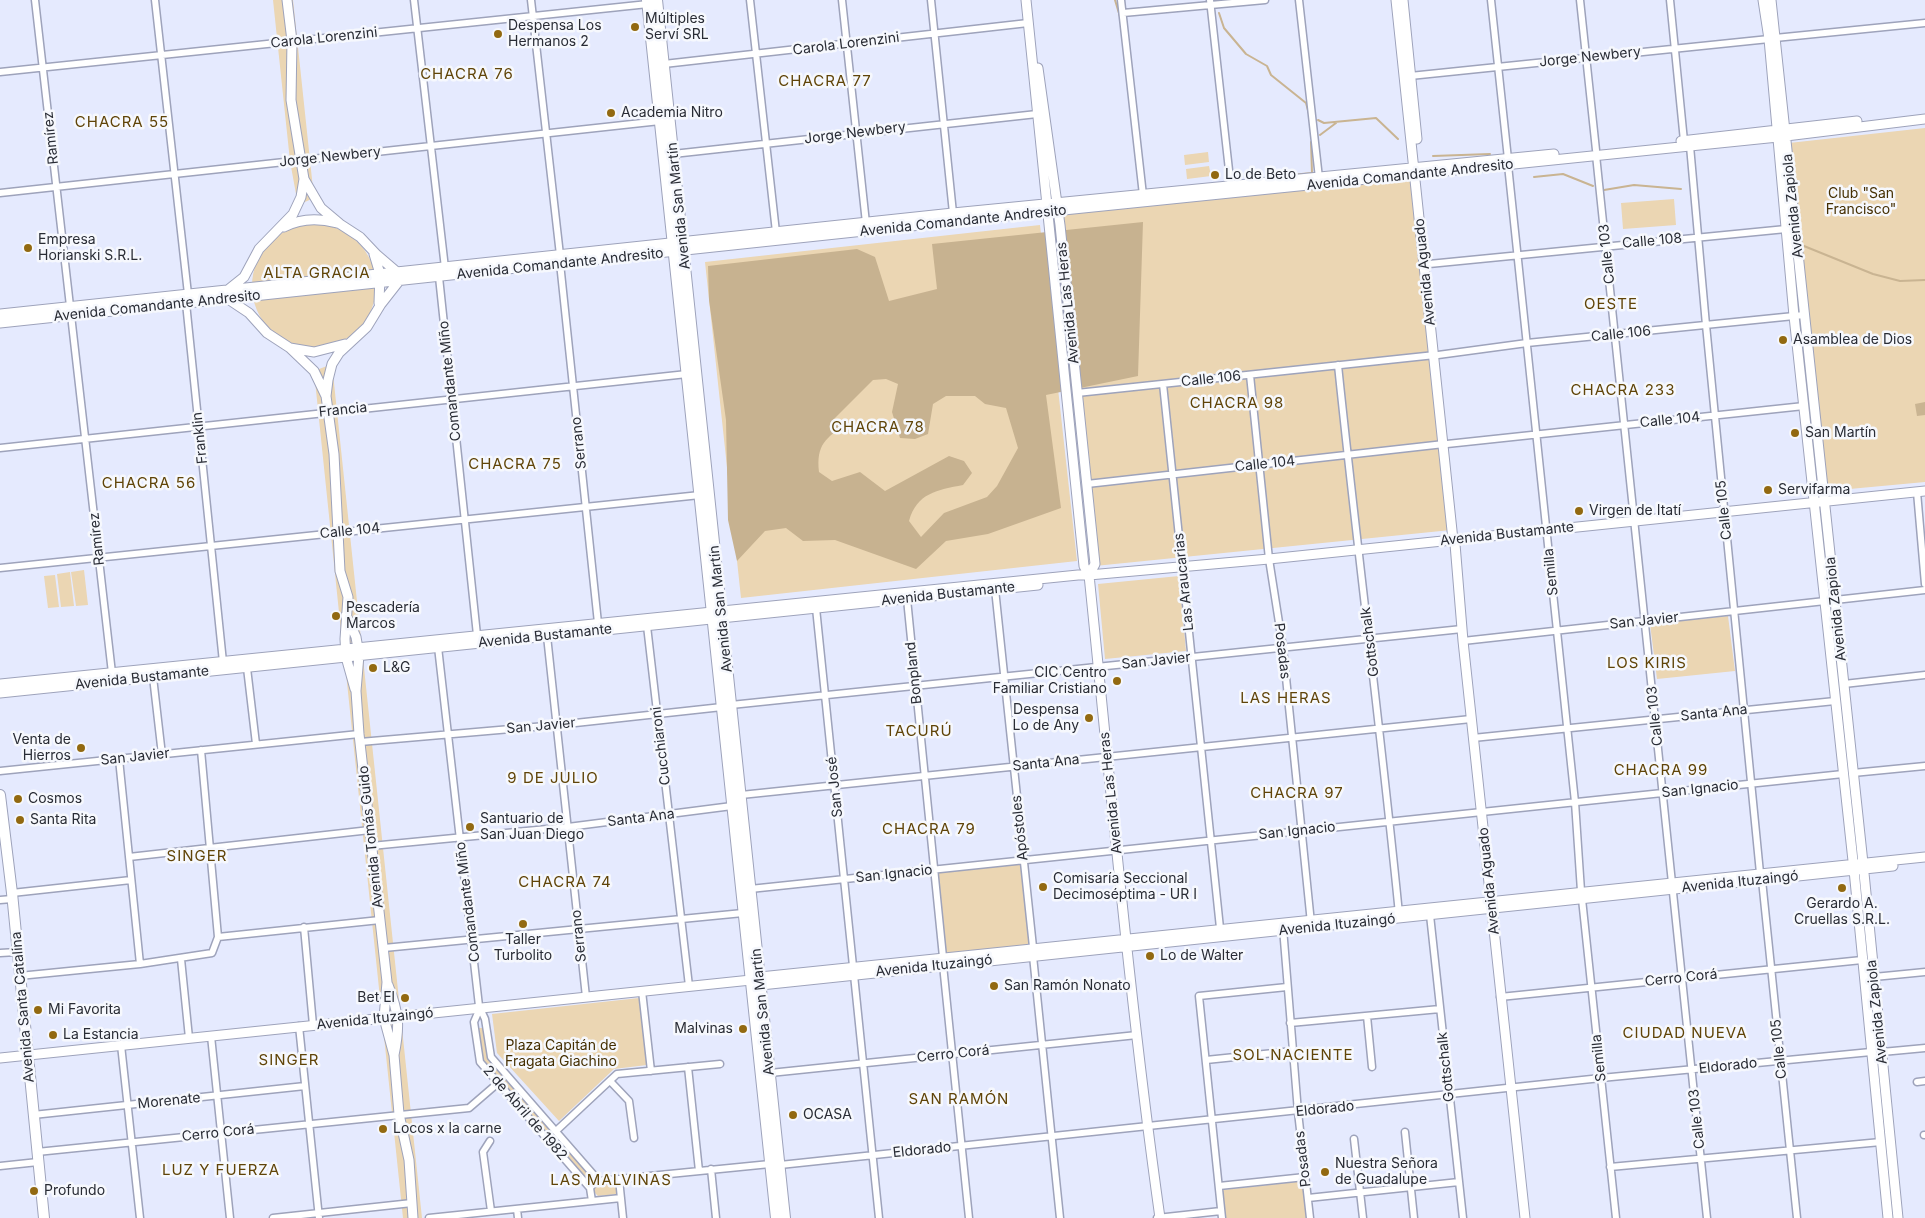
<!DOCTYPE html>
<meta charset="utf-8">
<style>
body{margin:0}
canvas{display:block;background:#e5eafe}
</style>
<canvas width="1925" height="1218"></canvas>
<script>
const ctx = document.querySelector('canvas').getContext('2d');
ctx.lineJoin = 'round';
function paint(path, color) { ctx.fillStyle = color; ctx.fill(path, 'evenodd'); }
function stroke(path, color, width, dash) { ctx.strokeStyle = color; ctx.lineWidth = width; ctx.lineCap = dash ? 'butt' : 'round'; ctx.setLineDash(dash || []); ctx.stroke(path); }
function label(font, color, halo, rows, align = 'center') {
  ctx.font = font + ' Inter,sans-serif'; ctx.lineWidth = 5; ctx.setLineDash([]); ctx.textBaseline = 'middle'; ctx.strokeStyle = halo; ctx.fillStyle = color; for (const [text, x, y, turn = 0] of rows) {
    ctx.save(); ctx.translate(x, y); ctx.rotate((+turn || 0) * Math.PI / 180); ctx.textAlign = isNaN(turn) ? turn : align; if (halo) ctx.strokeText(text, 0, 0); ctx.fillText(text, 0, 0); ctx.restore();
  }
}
const green = new Path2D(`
 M273 0H293L314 198 298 205 290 161Z
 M1925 128V482L1828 491 1789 143Z
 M1208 152 1209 162 1185 165 1184 155Z
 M1209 166 1211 176 1187 179 1186 169Z
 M1414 178 1451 530 1095 566 1058 214Z
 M1674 199 1676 225 1623 229 1621 203Z
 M252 286a62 62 0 1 1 124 0a62 62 0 1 1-124 0Z
 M1040 225 1077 561 741 598 705 262Z
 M332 364 422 1218H403L344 654 2 689 1 686 343 651 314 371Z
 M84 570 88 605 76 606 71 572Z
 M70 572 74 606 61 607 57 574Z
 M55 575 59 607 48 608 44 576Z
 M1179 576 1186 651 1105 659 1098 584Z
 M1728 616 1735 671 1657 679 1650 624Z
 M1020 862 1030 945 945 954 935 871Z
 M1857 880H1862L1894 1216H1891Z
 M639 998 647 1065 614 1069 559 1121 497 1053 492 1014Z
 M477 1028H483L488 1059 593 1179 589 1183 482 1062Z
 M1305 1181 1309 1218H1225L1222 1190Z
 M617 1182 620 1188 617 1194 598 1196 593 1191 596 1184Z`);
const forest = new Path2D(`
 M1143 222 1138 376 1046 395 1061 508 988 534 946 541 916 569 835 540 803 541 786 528 765 531 737 561 728 520 726 420 709 300 708 266 857 249 875 257 889 301 937 289 932 244ZM886 379 898 384 892 412 900 438 915 439 928 434 933 404 946 396H975L985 404 1006 408 1018 448 997 486 987 497 944 513 921 537 909 521C917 493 937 490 963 485L972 473 964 461 949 456 885 491 860 472 832 481 819 472C816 444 826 439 846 423L833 420 873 380Z`);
const water = new Path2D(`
 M1925 402V415L1917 416 1915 404Z`);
const stream = new Path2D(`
 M1115 0 1121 20
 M1219 13 1224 28 1246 54 1267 66 1271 75 1306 103 1309 114
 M1318 120 1324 123 1376 118 1398 139
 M1320 135 1336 123
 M1433 156 1490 154
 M1281 176 1312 173 1311 142
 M1534 177 1563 174 1593 186
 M1604 190 1634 185 1681 189
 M1799 244 1873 274 1900 281 1925 280`);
const street = new Path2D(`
 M35 0 70 306
 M155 0 188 294
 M414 0 445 268
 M531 0 560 255
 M750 0 776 232
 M842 0 866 223
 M931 0 953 213
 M1121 0 1143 195
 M1210 0 1231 188
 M1299 0 1319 178
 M1491 0 1508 159
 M1580 0 1596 150
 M1670 0 1684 141
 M1123 13 1265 0
 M1775 38 1925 23
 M664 64 1028 23
 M0 72 648 4
 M1410 76 1769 39
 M1690 146 1706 325 1760 873
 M673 154 1037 114
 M1596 155 1707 1218
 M1508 165 1575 802 1581 891
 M0 193 660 121
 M560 263 598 623
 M1429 264 1786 229
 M439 277 477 635
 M186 303 223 662
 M71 315 112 673
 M1438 355 1527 343 1804 315
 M1338 365C1357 549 1381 731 1399 914
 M1250 375 1269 559 1283 648 1311 923
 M1163 384 1220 928
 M1077 393 1435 355
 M1447 444 1804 406
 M0 448 687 374
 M1087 484 1444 444
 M1917 492 1925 584
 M0 568 700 495
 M995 589 1033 947
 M907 599 943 957
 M1835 600 1925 590
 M816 608 853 966
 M647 626 689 986
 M547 636 586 997
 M1463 641 1825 601
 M438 647 479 1006 485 1019 491 1057 599 1181
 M247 668 256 744
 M153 677 162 755
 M1844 684 1925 675
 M731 705 1462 629
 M1473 738 1835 701
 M360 742 557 725 722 707
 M119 759 140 964
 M0 771 359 734
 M1853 773 1925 766
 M741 795 1471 719
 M371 846 568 827 732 806
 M129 857 370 830
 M1762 880 1797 1218
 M750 889 1843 774
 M12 893 131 880
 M1582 899 1616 1218
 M0 900 12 899
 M1430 915 1463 1218
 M304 927 313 1025
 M1283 928 1298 1112 1310 1218
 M218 937 380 920
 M384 948 743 913
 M0 953 17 952
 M1033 956 1060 1218
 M181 959 189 1038
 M943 965 969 1218
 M854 975 879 1218
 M19 976 140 964 212 953 218 937 201 750
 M1874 977 1925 972
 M642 991 651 1071
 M1500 997 1862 960
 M480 1008 474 1022 480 1062 590 1188
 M1367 1016 1372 1067
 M1290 1023 1440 1009
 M299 1026 319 1218
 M211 1036 230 1218
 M121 1045 140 1218
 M1882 1052 1925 1048
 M1206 1060 1293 1051
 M688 1067 699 1171
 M770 1073 1137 1035
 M610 1081 629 1101 634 1138
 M1917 1082 1925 1081
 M33 1115 305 1086
 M556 1131 617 1074 720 1064
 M1405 1132 1414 1218
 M1924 1135H1925
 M1354 1139 1363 1218
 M490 1141 483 1152 491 1211
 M37 1152 469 1108 498 1083
 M780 1165 1601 1078 1871 1052
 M0 1166 38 1162
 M1610 1167 1881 1142
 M711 1169 716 1218
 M619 1179 623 1218
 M1219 1186 1305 1177
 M1308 1198 1459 1182
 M592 1201 590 1188 593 1184 599 1181 770 1164
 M517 1209 518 1218
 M273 1218 412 1203
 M429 1218 621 1198
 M1157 1218 1221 1211
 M1222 1218 1199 996 1287 987`);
const secondary = new Path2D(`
 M1026 0 1084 566 1089 575C1111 790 1130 1005 1160 1218
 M1396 0 1453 540 1455 544 1463 641 1525 1218
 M1403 0 1417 139
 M1763 0 1769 39 1794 316 1854 870 1888 1218
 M1771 0 1863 863 1898 1218
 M1038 68 1060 225 1095 564 1089 575
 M1681 141 1857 121
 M304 179 321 208 340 224 360 237 377 255 398 273
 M284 227C301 218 319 218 337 223
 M374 254 380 274 379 303
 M229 289 244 277 259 249 293 214 301 197 304 179 291 100 292 41 287 0
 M228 299 249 313 267 333 290 348 314 371 326 396
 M0 314 953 213 1554 154
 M0 323 1005 216 1778 137 1925 119
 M290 348 314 352 345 344
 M346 615 356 637 359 655 356 691 359 734 387 982 384 1018 394 1055 399 1114 409 1160 413 1218
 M0 684 1078 575H1089L1269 559 1925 491
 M355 689 346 657 345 639 348 597 340 571 334 454 326 396 328 380 332 364 339 353 367 327 381 304 399 281
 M0 693 1038 585
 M755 982 761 985 1893 866
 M388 985C399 1013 400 1026 394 1055
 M0 1058 751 980 760 977 1925 857`);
const primary = new Path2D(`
 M647 0 776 1218
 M657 0 785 1218
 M0 795 12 893 44 1218`);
const markers = [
 [635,27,5,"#926911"],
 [498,34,5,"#926911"],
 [611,113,5,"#926911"],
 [1215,175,5,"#926911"],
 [28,248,5,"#926911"],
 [1783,340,5,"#926911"],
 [1795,433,5,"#926911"],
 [1768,490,5,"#926911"],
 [1579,511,5,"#926911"],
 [336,616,5,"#926911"],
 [373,668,5,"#926911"],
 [1117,681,5,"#926911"],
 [1089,718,5,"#926911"],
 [81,748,5,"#926911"],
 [18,799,5,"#926911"],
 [20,820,5,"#926911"],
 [470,827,5,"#926911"],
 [1043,887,5,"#926911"],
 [1842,888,5,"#926911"],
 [523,924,5,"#926911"],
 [1150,956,5,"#926911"],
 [994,986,5,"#926911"],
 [405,998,5,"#926911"],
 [38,1010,5,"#926911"],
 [743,1029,5,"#926911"],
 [53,1035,5,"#926911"],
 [793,1115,5,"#926911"],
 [383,1129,5,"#926911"],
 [1325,1172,5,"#926911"],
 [34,1191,5,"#926911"]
];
const poiNames = [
 ["Múltiples",645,19],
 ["Serví SRL",645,35],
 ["Despensa Los",508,26],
 ["Hermanos 2",508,42],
 ["Academia Nitro",621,113],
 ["Lo de Beto",1225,175],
 ["Empresa",38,240],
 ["Horianski S.R.L.",38,256],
 ["Asamblea de Dios",1793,340],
 ["San Martín",1805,433],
 ["Servifarma",1778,490],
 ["Virgen de Itatí",1589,511],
 ["Pescadería",346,608],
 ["Marcos",346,624],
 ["L&G",383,668],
 ["CIC Centro",1107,673,"right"],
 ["Familiar Cristiano",1107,689,"right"],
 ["Despensa",1079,710,"right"],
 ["Lo de Any",1079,726,"right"],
 ["Venta de",71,740,"right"],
 ["Hierros",71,756,"right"],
 ["Cosmos",28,799],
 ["Santuario de",480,819],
 ["San Juan Diego",480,835],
 ["Santa Rita",30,820],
 ["Comisaría Seccional",1053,879],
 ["Decimoséptima - UR I",1053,895],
 ["Gerardo A.",1842,904,"center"],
 ["Cruellas S.R.L.",1842,920,"center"],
 ["Taller",523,940,"center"],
 ["Turbolito",523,956,"center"],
 ["Lo de Walter",1160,956],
 ["San Ramón Nonato",1004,986],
 ["Bet El",395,998,"right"],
 ["Mi Favorita",48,1010],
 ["Malvinas",733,1029,"right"],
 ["La Estancia",63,1035],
 ["OCASA",803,1115],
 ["Locos x la carne",393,1129],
 ["Nuestra Señora",1335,1164],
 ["de Guadalupe",1335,1180],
 ["Profundo",44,1191]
];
const streetNames = [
 ["Carola Lorenzini",324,38,-6],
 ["Carola Lorenzini",846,44,-7],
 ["Jorge Newbery",1590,57,-6],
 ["Jorge Newbery",855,133,-7],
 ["Ramírez",51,138,-96],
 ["Jorge Newbery",330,157,-6],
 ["Avenida Comandante Andresito",1410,175,-6],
 ["Avenida San Martín",679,206,-96],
 ["Avenida Zapiola",1793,206,-96],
 ["Avenida Comandante Andresito",963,221,-6],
 ["Calle 108",1652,241,-5],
 ["Calle 103",1607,254,-96],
 ["Avenida Comandante Andresito",560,264,-6],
 ["Avenida Aguado",1425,272,-96],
 ["Avenida Las Heras",1068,303,-96],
 ["Avenida Comandante Andresito",157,306,-6],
 ["Calle 106",1621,334,-6],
 ["Calle 106",1211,379,-6],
 ["Comandante Miño",450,381,-96],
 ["Francia",343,410,-6],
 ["Calle 104",1670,420,-6],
 ["Franklin",200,438,-96],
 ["Serrano",579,443,-96],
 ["Calle 104",1265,464,-6],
 ["Calle 105",1724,510,-96],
 ["Calle 104",350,531,-6],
 ["Avenida Bustamante",1507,534,-6],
 ["Ramírez",97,539,-96],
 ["Semilla",1551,572,-96],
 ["Las Araucarias",1184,582,-96],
 ["Avenida Bustamante",948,594,-6],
 ["Avenida San Martín",721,609,-96],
 ["Avenida Zapiola",1836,609,-96],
 ["San Javier",1644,621,-6],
 ["Avenida Bustamante",545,636,-6],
 ["Gottschalk",1370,642,-97],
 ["Posadas",1282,651,83],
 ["San Javier",1156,661,-6],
 ["Bonpland",914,673,-96],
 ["Avenida Bustamante",142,678,-6],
 ["Santa Ana",1714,713,-6],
 ["Calle 103",1655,716,-96],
 ["San Javier",541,726,-5],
 ["Cucchiaroni",661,746,-97],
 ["San Javier",135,757,-6],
 ["Santa Ana",1046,763,-6],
 ["San José",835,787,-96],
 ["San Ignacio",1700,789,-6],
 ["Avenida Las Heras",1111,793,-96],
 ["Santa Ana",641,818,-7],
 ["Apóstoles",1020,828,-96],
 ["San Ignacio",1297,831,-6],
 ["Avenida Tomás Guido",371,837,-96],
 ["San Ignacio",894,874,-6],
 ["Avenida Aguado",1489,881,-96],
 ["Avenida Ituzaingó",1740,882,-6],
 ["Comandante Miño",468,902,-97],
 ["Avenida Ituzaingó",1337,925,-6],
 ["Serrano",579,936,-96],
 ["Avenida Ituzaingó",934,966,-6],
 ["Cerro Corá",1681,978,-6],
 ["Avenida Santa Catalina",23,1007,-95],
 ["Avenida San Martín",763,1012,-96],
 ["Avenida Zapiola",1877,1012,-96],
 ["Avenida Ituzaingó",375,1019,-6],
 ["Calle 105",1779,1049,-96],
 ["Cerro Corá",953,1054,-6],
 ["Semilla",1599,1058,-96],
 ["Eldorado",1728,1066,-6],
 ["Gottschalk",1446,1067,-96],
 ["Morenate",169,1101,-6],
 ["Eldorado",1325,1109,-6],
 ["2 de Abril de 1982",525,1113,49],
 ["Calle 103",1697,1119,-96],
 ["Cerro Corá",218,1133,-6],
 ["Eldorado",922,1150,-6],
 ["Posadas",1303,1159,-97]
];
const parkNames = [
 ["Club \"San",1861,194],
 ["Francisco\"",1861,210],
 ["Plaza Capitán de",561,1046],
 ["Fragata Giachino",561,1062]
];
const neighbourhoodNames = [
 ["CHACRA 76",467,74],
 ["CHACRA 77",825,81],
 ["CHACRA 55",122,122],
 ["ALTA GRACIA",317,273],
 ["OESTE",1611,304],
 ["CHACRA 233",1623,390],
 ["CHACRA 98",1237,403],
 ["CHACRA 78",878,427],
 ["CHACRA 75",515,464],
 ["CHACRA 56",149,483],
 ["LOS KIRIS",1647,663],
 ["LAS HERAS",1286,698],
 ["TACURÚ",919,731],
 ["CHACRA 99",1661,770],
 ["9 DE JULIO",553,778],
 ["CHACRA 97",1297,793],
 ["CHACRA 79",929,829],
 ["SINGER",197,856],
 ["CHACRA 74",565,882],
 ["CIUDAD NUEVA",1685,1033],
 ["SOL NACIENTE",1293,1055],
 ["SINGER",289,1060],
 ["SAN RAMÓN",959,1099],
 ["LUZ Y FUERZA",221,1170],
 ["LAS MALVINAS",611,1180]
];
paint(green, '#ebd6b3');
paint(forest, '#c7b290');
paint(water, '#c9b492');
stroke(stream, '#c9b492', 2);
stroke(street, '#9ea3bb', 9);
stroke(secondary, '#9ea3bb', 11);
stroke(primary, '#9ea3bb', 12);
stroke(street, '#fff', 6);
stroke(secondary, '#fff', 9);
stroke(primary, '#fff', 10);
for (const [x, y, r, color] of markers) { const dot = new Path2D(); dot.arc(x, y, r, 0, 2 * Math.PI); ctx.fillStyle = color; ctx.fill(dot); stroke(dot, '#f6f8fd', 2); }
label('14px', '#292c35', '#f6f8fd', poiNames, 'left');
label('14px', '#292c35', '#f6f8fd', streetNames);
label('14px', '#452f02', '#f6f8fd', parkNames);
ctx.letterSpacing = '1px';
label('15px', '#604408', '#f6f8fd', neighbourhoodNames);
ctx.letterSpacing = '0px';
</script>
